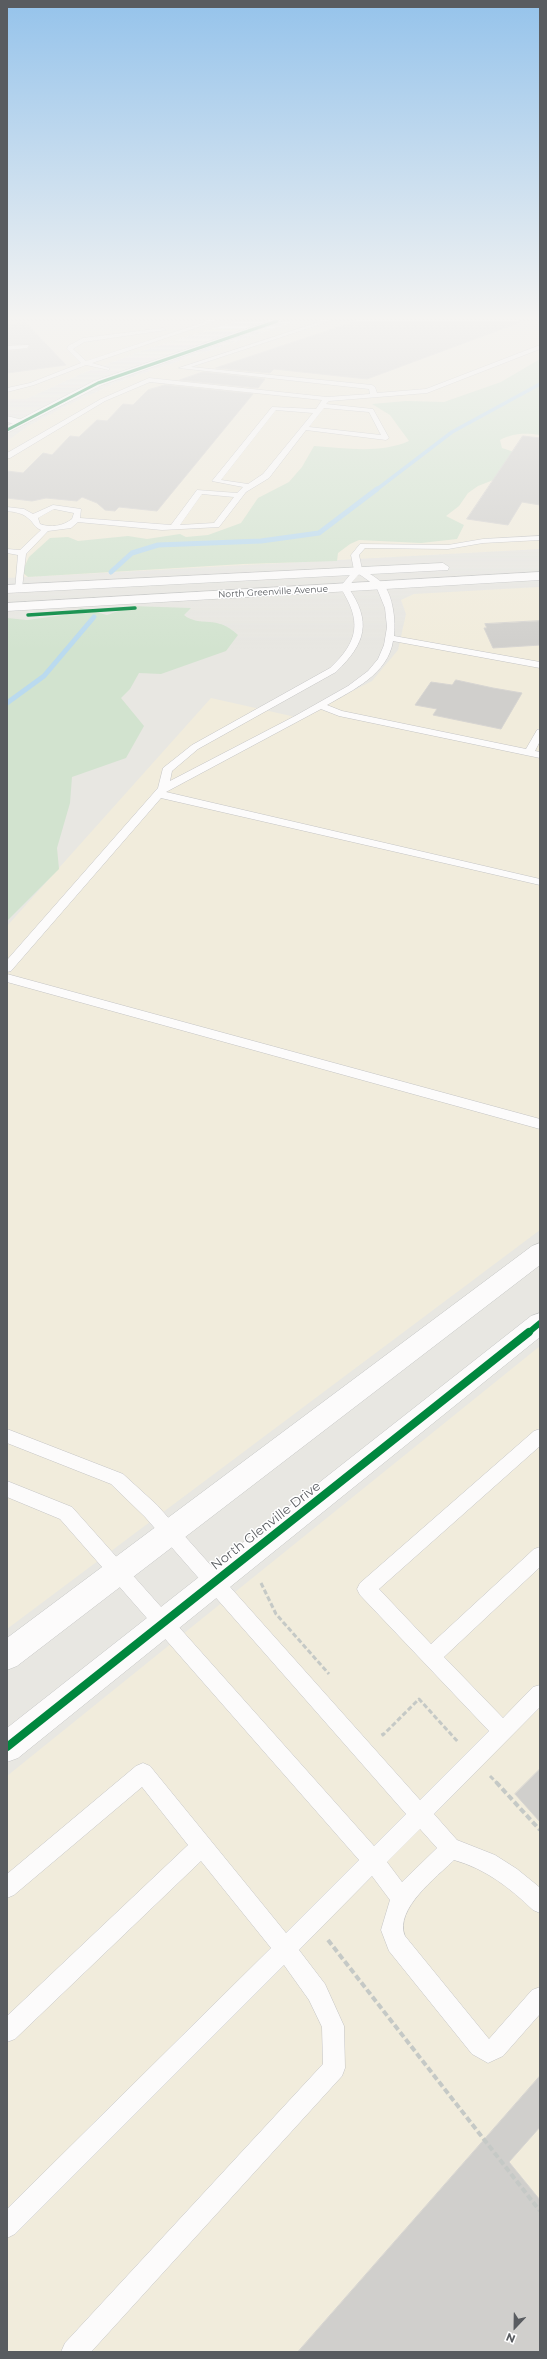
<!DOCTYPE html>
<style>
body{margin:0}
#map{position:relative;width:547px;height:2359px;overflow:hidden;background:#e8e7e2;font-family:Montserrat,sans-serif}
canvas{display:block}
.frame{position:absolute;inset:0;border:8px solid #595c60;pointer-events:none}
.north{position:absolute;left:495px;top:2307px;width:40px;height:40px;-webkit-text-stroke:3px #fff;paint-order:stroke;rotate:202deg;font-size:11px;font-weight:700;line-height:16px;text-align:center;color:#595c60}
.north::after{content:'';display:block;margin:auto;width:14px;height:18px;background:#595c60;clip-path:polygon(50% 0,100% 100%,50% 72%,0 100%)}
</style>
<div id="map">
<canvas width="547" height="2359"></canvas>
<div class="frame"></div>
<div class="north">N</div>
</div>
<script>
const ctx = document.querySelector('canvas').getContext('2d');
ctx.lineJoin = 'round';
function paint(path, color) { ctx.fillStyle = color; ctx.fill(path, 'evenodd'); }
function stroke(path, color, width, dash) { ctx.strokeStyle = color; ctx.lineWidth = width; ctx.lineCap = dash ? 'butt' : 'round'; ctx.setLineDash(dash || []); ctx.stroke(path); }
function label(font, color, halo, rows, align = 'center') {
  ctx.font = font + ' Montserrat,sans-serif'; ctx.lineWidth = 3; ctx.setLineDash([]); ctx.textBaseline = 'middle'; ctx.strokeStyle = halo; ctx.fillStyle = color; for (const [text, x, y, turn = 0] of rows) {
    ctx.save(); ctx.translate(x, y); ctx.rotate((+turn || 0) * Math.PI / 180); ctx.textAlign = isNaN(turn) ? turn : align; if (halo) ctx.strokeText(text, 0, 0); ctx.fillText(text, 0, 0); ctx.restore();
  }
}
const commercial = new Path2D(`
 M7 321H237L144 350 83 373 26 399H7Z
 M296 321H540V549L7 578V441L28 426 68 405 118 382Z
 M540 587V1230L7 1629V926L211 698 300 718 372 681 398 650 406 614 401 600 414 594Z
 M540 1346V2352H7V1776Z`);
const green = new Path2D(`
 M540 359V435C525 433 514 433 500 440L502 448 514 452 506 475 478 486 468 493 459 506 446 516 464 525 457 539 421 543 359 540 350 544 338 553 337 561 243 564 28 577 22 572 29 557 50 538 68 537 78 541 128 536 147 539 180 534 186 537 208 535 241 523 258 498 289 482 302 467 314 446C346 448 379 454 409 441L390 415 372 404 406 401 444 402 501 382Z
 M132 606 191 608 184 615C200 628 217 614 238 635L226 651 161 674 139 673 130 689 121 698 144 726 126 758 72 777 70 803 57 848 59 869 7 921V618L27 620 64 615 81 608 107 615Z`);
const streamFar1 = new Path2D(`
 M376 490 452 432 540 384`);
const stream = new Path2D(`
 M111 572 132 553 158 545 261 541 319 533 377 489
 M7 703 44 676 94 617`);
const building = new Path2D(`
 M357 321H518V323L367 379 274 369 270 373 216 368Z
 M26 323 66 365 7 373V351L27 349 30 345 7 344V325Z
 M203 372 265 379 258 388 180 380Z
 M165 385 253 394 157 511 119 507 115 511 105 510 97 503 82 497 77 501 46 498 32 501 7 498V471L23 473 43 453 52 455 70 436 79 437 97 420 107 421 123 404 133 405 148 390Z
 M523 436 540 438V505L522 502 508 525 467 519Z
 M540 621V645L493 648 484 628H487L485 624Z
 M456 680 493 688 522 693 501 729 433 715 437 709 415 705 431 682 452 685Z
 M540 1769V1822L515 1794Z
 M540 2076V2127L509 2162 540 2200V2352H298Z`);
const pathFar1 = new Path2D(`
 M261 1583 276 1614 329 1674
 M382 1733 383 1735 419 1699 458 1742
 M490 1776 497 1783`);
const path = new Path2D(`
 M496 1782 540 1830
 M328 1940 540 2211`);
const lane = new Path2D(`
 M208 321H216L92 363 109 368V370L86 365 34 385 7 392V388L30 383 81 363 67 349 68 346 83 338 163 328 166 330 84 342 73 349 86 361Z
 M322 321H330L191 367 372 385 375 387 377 393 426 389 540 345V349L427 393 329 401 326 404 373 409 389 438 386 440 306 430 269 478 246 492 219 527 162 530 78 522 71 528 48 531 26 554 22 588 15 590 18 555 7 553V549L20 550 41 530C34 527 34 523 29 519 23 513 15 512 7 511V507L24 509 33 514 53 505 81 509 80 518 171 525 197 490 237 493 243 487 212 481 272 407 316 409 322 400 150 382 105 401 10 458H7V453L101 399 149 378 327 397 370 394 369 389 179 368ZM324 408 369 412 381 435 309 427ZM276 410 313 413 263 474 248 484 221 480ZM202 494 234 497 214 523 180 525ZM54 509 74 513 72 519C63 526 51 528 40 524L38 518Z
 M29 345 27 348 7 350V346Z
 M540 536V540L483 543 448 549 365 548 359 555 362 569C368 573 378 578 383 584 393 595 396 622 394 636L540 662V668L393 641C388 674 353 690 327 705L342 711 526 749 537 730 540 729V741L535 751 540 752V758L339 716 321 709 166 792 540 879V885L161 798 11 971 7 972V960L158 788 163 768 192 745 330 668C359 641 362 621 340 587L354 570 351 555 360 544 448 545 483 539ZM359 574 376 586 385 608 387 627 384 645 378 659 368 671 348 686 295 716 170 781 172 771 198 749 336 672C366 643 372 622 348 587Z
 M7 974 540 1119V1129L7 982Z
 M7 1429 123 1474 157 1505 420 1800 489 1731 360 1595 357 1589 360 1583 534 1431 540 1429V1446L379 1589 431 1644 534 1549 540 1547V1567L444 1657 503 1718 533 1687 540 1685V1707L434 1814 457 1840 495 1855 517 1869 538 1886 540 1888V1913L533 1910C510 1888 486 1869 454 1860 437 1877 394 1909 405 1936L489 2039 532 1990 540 1987V2014L503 2056 488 2063 472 2054 389 1951 381 1930 390 1900 372 1876 299 1950 325 1984 344 2026 345 2068 342 2076 91 2352H61L65 2343 323 2064 322 2027 309 2000 284 1965 15 2234 7 2238V2209L271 1948 201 1861 15 2039 7 2042V2016L188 1845 142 1787 14 1895 7 1898V1874L136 1766 143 1763 150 1766 286 1933 359 1860 60 1519 7 1497V1481L72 1507 374 1846 406 1814 145 1517 111 1484 7 1443ZM420 1829 437 1848 402 1882 387 1862Z`);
const street = new Path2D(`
 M7 416 23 420 24 422 19 425 7 422Z`);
const secondary = new Path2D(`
 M269 321H282L102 385 7 433V426L94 381Z
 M443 563 449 567 448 570 7 593V585Z
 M540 572V580L7 611V603Z
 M540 1243V1265L17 1666 7 1670V1638L532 1246Z
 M540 1313V1337L18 1758 7 1762V1728L531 1316Z`);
const cyclewayFar3 = new Path2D(`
 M7 430 98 383 277 321`);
const cyclewayFar2 = new Path2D(`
 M28 615 135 608`);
const cyclewayFar1 = new Path2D(`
 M528 1333 540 1323`);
const cycleway = new Path2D(`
 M7 1747 529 1332`);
const farStreetnames = [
 ["North Greenville Avenue",273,592,-3]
];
const nearStreetnames = [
 ["North Glenville Drive",266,1526,-38]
];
paint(commercial, '#f1ecdc');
paint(green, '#d2e3cf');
stroke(streamFar1, '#badaef', 3.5);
stroke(stream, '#badaef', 5);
paint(building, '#d0cfcc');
stroke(building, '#d7d5d2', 1);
stroke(lane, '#c5c5c5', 1);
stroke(street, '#c5c5c5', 1);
stroke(secondary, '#c4c5c4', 1);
stroke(pathFar1, '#c5c9c6', 3, [5, 2.5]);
stroke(path, '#c5c9c6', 4, [6, 3]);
paint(lane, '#fcfbfb');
paint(street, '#fcfbfb');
paint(secondary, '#fcfbfb');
stroke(cyclewayFar3, '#00873e', 3);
stroke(cyclewayFar2, '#00873e', 3.5);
stroke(cyclewayFar1, '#00873e', 6);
stroke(cycleway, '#00873e', 8);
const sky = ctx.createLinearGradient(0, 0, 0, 651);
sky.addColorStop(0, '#95c3eb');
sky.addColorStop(0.49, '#f5f4f2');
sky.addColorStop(1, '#f5f4f200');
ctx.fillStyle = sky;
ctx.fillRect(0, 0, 547, 651);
label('9px', '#595c60', '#fff', farStreetnames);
label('13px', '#595c60', '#fff', nearStreetnames);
</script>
